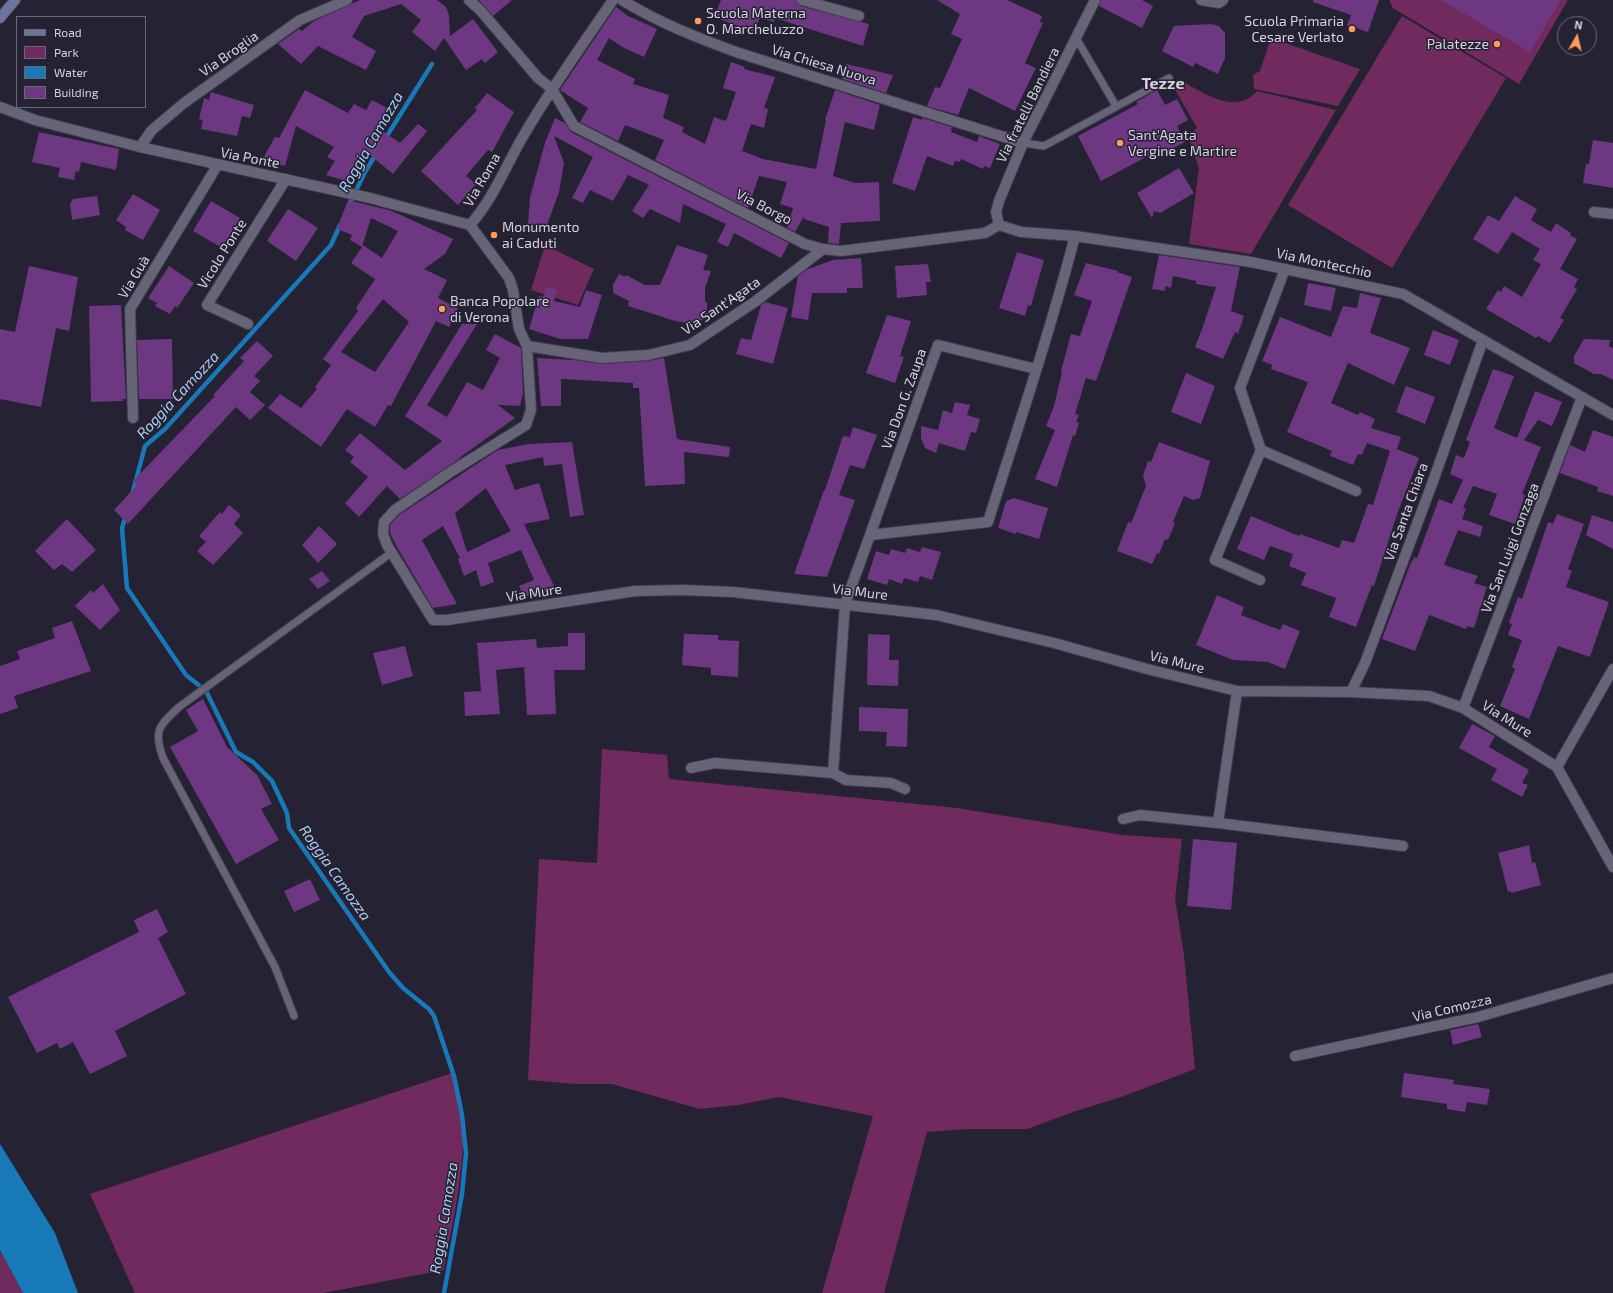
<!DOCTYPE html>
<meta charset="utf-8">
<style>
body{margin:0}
#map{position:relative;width:1613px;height:1293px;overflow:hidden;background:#252233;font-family:"Exo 2",sans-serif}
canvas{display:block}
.legend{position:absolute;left:16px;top:16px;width:130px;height:92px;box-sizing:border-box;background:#252233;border:1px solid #6b6977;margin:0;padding:5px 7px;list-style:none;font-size:12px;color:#d4d3de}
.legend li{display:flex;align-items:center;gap:8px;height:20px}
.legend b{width:20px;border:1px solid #6b6977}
.north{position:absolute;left:1557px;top:16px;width:40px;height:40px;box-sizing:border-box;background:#252233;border:1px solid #6b6977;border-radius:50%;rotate:8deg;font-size:11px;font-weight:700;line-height:16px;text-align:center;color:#d4d3de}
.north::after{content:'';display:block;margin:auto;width:14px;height:18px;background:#ff9b5a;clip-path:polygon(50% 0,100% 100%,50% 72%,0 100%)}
</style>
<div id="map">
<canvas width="1613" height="1293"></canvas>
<ul class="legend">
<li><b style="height:5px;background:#6d749b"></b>Road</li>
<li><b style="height:11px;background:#712a5d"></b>Park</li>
<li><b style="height:11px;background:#1879b8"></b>Water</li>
<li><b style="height:11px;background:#6d3781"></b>Building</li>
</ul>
<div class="north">N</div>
</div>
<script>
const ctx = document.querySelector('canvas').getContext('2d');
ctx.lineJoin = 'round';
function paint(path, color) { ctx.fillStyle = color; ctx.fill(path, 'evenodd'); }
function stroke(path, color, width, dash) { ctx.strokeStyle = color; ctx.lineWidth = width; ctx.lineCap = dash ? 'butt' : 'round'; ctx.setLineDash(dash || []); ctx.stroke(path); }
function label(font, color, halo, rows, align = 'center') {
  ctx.font = font + ' "Exo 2",sans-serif'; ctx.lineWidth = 3; ctx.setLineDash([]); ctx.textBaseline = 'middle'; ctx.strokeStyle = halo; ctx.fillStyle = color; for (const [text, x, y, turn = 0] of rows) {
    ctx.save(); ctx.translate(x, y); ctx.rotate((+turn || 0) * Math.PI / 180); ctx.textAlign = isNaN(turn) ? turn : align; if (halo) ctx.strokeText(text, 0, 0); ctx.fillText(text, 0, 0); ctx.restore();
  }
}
const green = new Path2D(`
 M1389 0H1568L1519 84 1393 8Z
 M1402 16 1506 78 1392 268 1288 205Z
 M1271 38 1360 69 1338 106 1254 89 1253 75 1260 71Z
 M1182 81C1204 93 1236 116 1257 91L1336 110 1251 254 1189 244 1199 168 1188 136 1197 128 1173 86Z
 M545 245 594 269 578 305 531 290Z
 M602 749 667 755 669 779 957 808 1123 835 1182 839 1175 899 1184 955 1195 1069 1121 1097 1073 1112 1027 1129H967L927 1132 884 1293H822L873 1116 779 1097 738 1105 700 1109 612 1084H576L528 1080 539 859 597 863Z
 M455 1072C458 1091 462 1110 463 1130 464 1176 452 1224 444 1270L323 1293H135L90 1194Z
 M0 1250 23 1293H0Z`);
const water = new Path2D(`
 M0 1144 55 1233 78 1293H23L0 1250Z`);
const stream = new Path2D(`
 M385 139 432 64
 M349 205 365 172 376 154
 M132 495 145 446 165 429 331 245 340 225
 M126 515 122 528 127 588 186 675 206 691 236 752 253 762 272 781 287 813 289 828 389 972 403 988 429 1009 434 1016 454 1076 462 1115 466 1153 462 1194 444 1293`);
const building = new Path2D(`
 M360 0H437L446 7 449 15 450 36 473 19 498 52 485 63 482 59 466 70 444 38 435 51 412 32 421 20 401 4 364 16 352 37 376 51 366 70 318 46 301 64 278 44 299 29 302 31 314 21Z
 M479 0H512L493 16Z
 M721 0H796L800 6 869 24 863 46 775 18 774 22 760 18 754 32 714 17Z
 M937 0H1007L1042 16 1040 22 1043 23 1025 63 1036 68 1015 111 969 88 958 115 927 106 935 87 940 88 962 39 951 34 960 14Z
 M1101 0H1142L1153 6 1142 28 1099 6Z
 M1313 0H1379L1368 32 1347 25 1351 15 1313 2Z
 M1441 0H1561L1530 52Z
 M616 7 628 16 657 29 644 57 624 48 609 38 597 60 635 79 633 84 669 95 663 118 684 127 682 132 705 144 714 117 726 121 736 92 723 88 731 62 745 67 744 69 775 77 764 108 768 109 764 128 751 124 742 151 763 159 816 169 826 120H825L835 90 880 105 874 130 845 122 833 176 855 183 879 182 880 221 841 223 839 244 828 243 829 227 804 219V216L795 232 787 228 793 208 780 204 787 182 759 176 748 208 655 160 664 140 625 125 618 141 580 122 588 108 560 90Z
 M1211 24 1219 26 1225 33V58L1218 74 1195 63 1193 67 1162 51 1174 26Z
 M846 64 893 75 886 93 842 79Z
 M305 90 348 113 354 104 366 110 372 100 389 109 378 128 400 143 418 124 427 131 393 174 364 150 346 181 326 175 335 161 327 157 334 147 296 126 285 166 262 160 275 137 279 138Z
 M1157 90 1165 105 1177 99 1188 120 1177 126 1185 142 1163 153 1161 149 1101 181 1078 136 1138 104 1136 102Z
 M211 92 254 105 250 118 242 116 237 136 201 129 203 121 199 119 204 98 209 100Z
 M487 93 514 112 492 152 488 150 466 176 476 184 458 205 421 171 477 110 475 108Z
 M913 117 922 120V118L952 127 951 132 977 142 979 136 1000 144 990 168 984 166 983 169 961 159 960 162 955 161 953 166 927 156 915 191 892 183Z
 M555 118 565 123 571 132 789 243 781 258 734 233 728 247 717 242 726 224 683 204 680 223 650 209 643 218 632 211 649 185 628 175 613 201 590 190 583 203 572 198 593 157 554 136 564 163 559 192 546 228 528 224 530 197 545 143Z
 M39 132 119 149 116 170 81 162 79 172 76 171 74 180 58 177 60 168 32 162Z
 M1593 140 1613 143V188L1583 183 1586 164H1589Z
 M1179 168 1194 193 1160 213 1154 211 1152 218 1137 193Z
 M133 194 160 210 143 240 125 230 126 227 116 220Z
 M97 196 100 215 72 220 70 204 73 199Z
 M1515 196 1537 209 1531 220 1551 232 1556 223 1571 233 1570 235 1577 239 1560 269 1578 279 1574 287 1577 289 1560 318 1564 320 1550 343 1538 336 1536 338 1486 309 1498 290 1501 292 1504 286 1522 297 1541 264 1533 260 1540 249 1512 232 1498 254 1473 239 1488 215 1499 221Z
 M348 200 392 211 453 239 445 254 424 269 447 280 438 298 458 308 449 327 436 321 391 406 388 405 375 427 347 409 321 447 268 408 280 394 301 408 317 389 315 387 331 365 323 359 358 311 356 308 375 279 351 263 362 247 350 240 352 235 337 229ZM371 218 398 231 382 258 363 245 362 247ZM383 299 409 322 375 372 341 352Z
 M211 201 240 218 222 248 193 231Z
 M288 209 318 228 296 261 267 241Z
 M677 245 708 255 703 270 711 271 705 288V302H707V317L694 324 675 321 628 306 629 301 613 293V285L619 274 625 277 626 275 645 285H660Z
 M1017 252 1044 260 1031 306 1028 305 1025 316 999 308Z
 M1159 255 1240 267 1231 311 1244 316 1238 334 1235 332 1223 359 1195 347 1202 329 1216 287 1196 284V281L1173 276 1171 288 1165 286V291L1152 289Z
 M861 258 863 288H847V293H812L808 320 791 317 798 276 808 269 833 260Z
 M1086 263 1118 271 1117 272 1132 277 1096 381 1086 378 1075 414 1079 415 1076 422 1079 423 1075 436 1073 435 1057 487 1035 479 1055 430 1046 426 1054 406 1062 372 1061 371 1071 334 1080 336 1092 301 1074 295Z
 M928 264 931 282H926L927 295 897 298 895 266Z
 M29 266 78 277 69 331 56 328 41 407 0 399V329L15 332Z
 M169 266 194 283 177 308 175 306 170 314 155 306 157 303 148 298Z
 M1308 283 1336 288 1331 311 1304 305Z
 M546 287 557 290 554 301 580 307 586 290 602 295 588 339H560L529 329 539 296 543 297Z
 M1360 293 1381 298 1370 333 1410 348 1394 385 1348 363 1331 403 1358 415 1360 412 1375 419 1371 428 1401 437 1397 449 1419 458 1397 514 1374 586 1372 585 1356 627 1329 617 1336 598 1301 585 1306 573 1289 566 1293 554 1270 546 1264 560 1237 549 1251 516 1299 536 1300 534 1339 548 1342 540 1354 543 1368 504 1373 505 1390 451 1367 443 1362 455 1358 454 1353 465 1330 456 1332 451 1287 432 1308 382 1271 369 1272 365 1262 361 1280 317 1331 337 1343 306 1357 308Z
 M765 302 788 308 773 364 736 354 741 338 751 340 761 305Z
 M121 305 126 399H123V401L91 402 89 306Z
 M887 315 911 321 900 356 904 357 895 383 866 373Z
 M462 324H477L427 405 447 417 467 382 483 390 500 358 486 350 495 334 521 348 523 393 520 406 498 405 515 418 459 458 462 457 400 499 387 486 359 517 345 503 368 477 350 462 354 457 345 450 360 433 405 470 442 441 405 416Z
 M1433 330 1459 340 1450 365 1424 355Z
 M172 339 173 399H139L137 340Z
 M1584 339 1610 340 1609 346 1613 348V380L1601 374H1594L1574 363V356Z
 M257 341 273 356 254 376 260 381 250 392 265 405 250 420 236 407 128 524 114 510 137 485 133 481 215 396 213 395 244 361 240 358Z
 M537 358 575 360 602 364 648 361 664 358 677 439 730 447 729 457 684 452 685 484 645 486 639 388H633V383L561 379V406H541Z
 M1493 369 1514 376 1494 428 1517 438 1535 391 1562 402 1552 426 1538 420 1524 440 1541 447 1522 494 1525 495 1515 524 1489 515 1497 494 1473 486 1463 508 1466 509 1462 519 1483 526 1480 537 1458 530 1444 565 1478 576 1474 583 1487 587 1474 628 1468 626 1466 629 1429 615 1415 651 1382 639 1410 565 1414 557 1417 558 1439 499 1452 504 1463 480 1450 474 1456 455 1464 458 1470 442 1466 440Z
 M1186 373 1215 386 1201 424 1171 412Z
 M1406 386 1435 397 1425 424 1396 412Z
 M955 402 970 405 967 415 980 419 976 433 971 432 965 451 939 443 936 453 925 448 921 438V426L938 430 943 410 952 413Z
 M853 427 877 435 864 469 850 465 839 495 855 500 827 577 794 574 824 490H825L843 436 850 437Z
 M1593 430 1613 437V496L1597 491 1598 487 1560 473 1570 445 1585 452Z
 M572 442 584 515 570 517 562 464 544 466 543 457 505 465 515 490 539 483 550 519 524 524 556 590 524 597 519 586 534 580 521 550 488 563 494 582 481 587 476 570 464 576 458 559 460 558 443 526 422 540 457 604 433 608 397 547 390 533V525L399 515 498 450 528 444ZM486 488 511 531 467 552 455 513Z
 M1159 442 1210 461 1200 498 1193 500 1184 496 1173 522 1175 523 1168 540 1165 539 1159 554 1157 553 1152 564 1117 551 1128 522 1131 523 1146 486 1143 475 1148 461 1151 462Z
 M1014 498 1048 508 1039 539 1016 532V534L998 528 1006 501Z
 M229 505 241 515 234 524 243 533 213 565 197 551 206 542 199 536 220 512 222 514Z
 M1557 514 1584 524 1568 569 1572 571 1566 587 1609 602 1590 657 1558 646 1529 719 1500 706 1515 669 1512 667 1522 640 1508 635 1512 624 1509 623 1518 597 1522 599 1548 522 1553 524Z
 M1592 515 1613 522V549L1586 535Z
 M67 519 96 550 72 572 62 564 54 570 35 551Z
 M319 526 337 544 318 563 302 545Z
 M922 547 941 552 932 580 920 576 918 582 904 578 902 584 889 579 887 585 867 579 876 551 889 555 891 549 905 553 907 548 920 552Z
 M322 571 330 581 318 589 309 579Z
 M103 584 120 610 100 630 75 606 91 590 93 593Z
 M1217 595 1244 607 1241 615 1280 630 1283 624 1300 631 1285 669 1268 662 1233 660 1196 645Z
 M72 621 91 671 14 696 18 708 0 714V666L20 659 17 651 55 638 52 628Z
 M568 633H585V670H554L556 714 527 715 524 667 496 670 500 714 465 716 464 692 481 691 477 643 536 639 537 648 568 646Z
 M684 634 718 635V640L739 641 738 677 711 675V668L682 665Z
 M868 634 890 635 889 660H899L898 686 867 685Z
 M405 646 413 676 382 685 373 653Z
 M203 699 227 747 257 775 272 804 261 809 279 840 236 864 170 747 198 731 186 710Z
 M859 707 908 709 907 747 886 746 887 732 859 731Z
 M1472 724 1495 736 1489 747 1529 770 1522 783 1528 785 1522 797 1491 780 1497 769 1459 748Z
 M1193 839 1237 843 1231 910 1187 906Z
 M1529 845 1532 863 1535 862 1541 885 1511 893V891L1508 892 1498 853Z
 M310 879 320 900 294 912 284 891Z
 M157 909 168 932 158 938 186 994 115 1031 127 1056 90 1074 73 1042 60 1049 57 1043 37 1053 8 997 139 932 134 920Z
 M1478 1024 1482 1037 1453 1045 1450 1030Z
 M1404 1073 1454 1080 1453 1084 1490 1089 1487 1105 1467 1102 1465 1112 1447 1109V1104L1401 1097Z`);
const service = new Path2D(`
 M1076 38 1116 106
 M1023 143 1044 146 1169 78
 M294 1016 275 967 163 758C153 730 159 726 179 707L391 553`);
const minor = new Path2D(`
 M469 0 481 11 538 78 552 89 574 126 805 244 823 249 841 251 985 233 999 225 996 212 999 201 1023 143 1095 0
 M622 0C659 23 698 38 739 53L1023 143
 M802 0 859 16
 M1201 0 1219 3 1223 0
 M140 147 152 130 184 103 300 20 347 0
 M1594 212 1613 214
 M470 225 509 278 513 290 519 329 527 346 531 410 526 425 452 471 395 510 384 522 383 534 387 545 433 620H447L635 591 682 590 733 592 936 615 1054 643 1147 669 1237 691 1351 692 1429 696 1463 708 1557 767
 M248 324 207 305 286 179
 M527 346 602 358 648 355 690 345 756 301 823 249
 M1036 369 938 345 870 535 988 522C1018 427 1050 332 1075 236
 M133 418 130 309 217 166
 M1261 450 1356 491
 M1260 580 1215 560 1261 450 1240 388 1285 269
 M1613 669 1557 767 1613 867
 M1351 692 1365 663 1432 484 1483 340
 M1463 708 1582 397
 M691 768 715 763 833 773 845 604 870 535
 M833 773 846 780 891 783 905 789
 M1123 819 1140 815 1218 823 1237 691
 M1218 823 1403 846
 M1295 1056 1478 1017 1613 978`);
const tertiary = new Path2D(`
 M0 107 35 120 140 147 370 198 470 225C494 198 507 163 525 133 552 87 583 44 613 0
 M999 225 1021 232 1075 236 1251 262 1403 294 1613 415`);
const secondary = new Path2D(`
 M0 18 15 0`);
const markers = [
 [698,21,4,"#ff9b5a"],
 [1352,29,4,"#ff9b5a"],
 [1497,44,4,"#ff9b5a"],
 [1120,143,4,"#ff9b5a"],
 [494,235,4,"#ff9b5a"],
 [442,309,4,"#ff9b5a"]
];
const poiNames = [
 ["Scuola Materna",706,13],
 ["O. Marcheluzzo",706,29],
 ["Scuola Primaria",1344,21,"right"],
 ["Cesare Verlato",1344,37,"right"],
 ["Palatezze",1489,44,"right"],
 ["Sant'Agata",1128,135],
 ["Vergine e Martire",1128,151],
 ["Monumento",502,227],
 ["ai Caduti",502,243],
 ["Banca Popolare",450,301],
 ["di Verona",450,317]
];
const streetNames = [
 ["Via Broglia",229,54,-35],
 ["Via Chiesa Nuova",824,65,17],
 ["Via fratelli Bandiera",1028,105,-64],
 ["Via Ponte",250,158,11],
 ["Via Roma",482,180,-60],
 ["Via Borgo",764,207,27],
 ["Vicolo Ponte",222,254,-58],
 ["Via Montecchio",1324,263,12],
 ["Via Guà",134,277,-59],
 ["Via Sant'Agata",721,306,-34],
 ["Via Don G. Zaupa",904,399,-70],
 ["Via Santa Chiara",1406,512,-70],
 ["Via San Luigi Gonzaga",1510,548,-69],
 ["Via Mure",860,592,7],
 ["Via Mure",534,593,-9],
 ["Via Mure",1177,662,14],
 ["Via Mure",1507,719,32],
 ["Via Comozza",1452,1008,-13]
];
const waterNames = [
 ["Roggia Camozza",371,142,-60],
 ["Roggia Camozza",178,395,-47],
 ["Roggia Camozza",335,873,55],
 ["Roggia Camozza",444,1218,-81]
];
const quarterNames = [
 ["Tezze",1163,84]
];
paint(green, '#712a5d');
paint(water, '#1879b8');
stroke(stream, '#1879b8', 4.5);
paint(building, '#6d3781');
stroke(service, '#413f4d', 9);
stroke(minor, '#413f4d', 12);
stroke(tertiary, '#413f4d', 12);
stroke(secondary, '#413f4d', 12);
stroke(service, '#676478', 7);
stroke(minor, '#676478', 10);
stroke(tertiary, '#676478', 10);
stroke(secondary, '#6d749b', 10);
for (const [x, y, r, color] of markers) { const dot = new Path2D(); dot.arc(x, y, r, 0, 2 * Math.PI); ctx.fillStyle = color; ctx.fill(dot); stroke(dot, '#252233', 1.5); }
label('14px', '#d4d3de', '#252233', poiNames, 'left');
label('14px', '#d4d3de', '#252233', streetNames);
label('italic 15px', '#a9d1f3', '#252233', waterNames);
label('bold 16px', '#d4d3de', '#252233', quarterNames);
</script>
